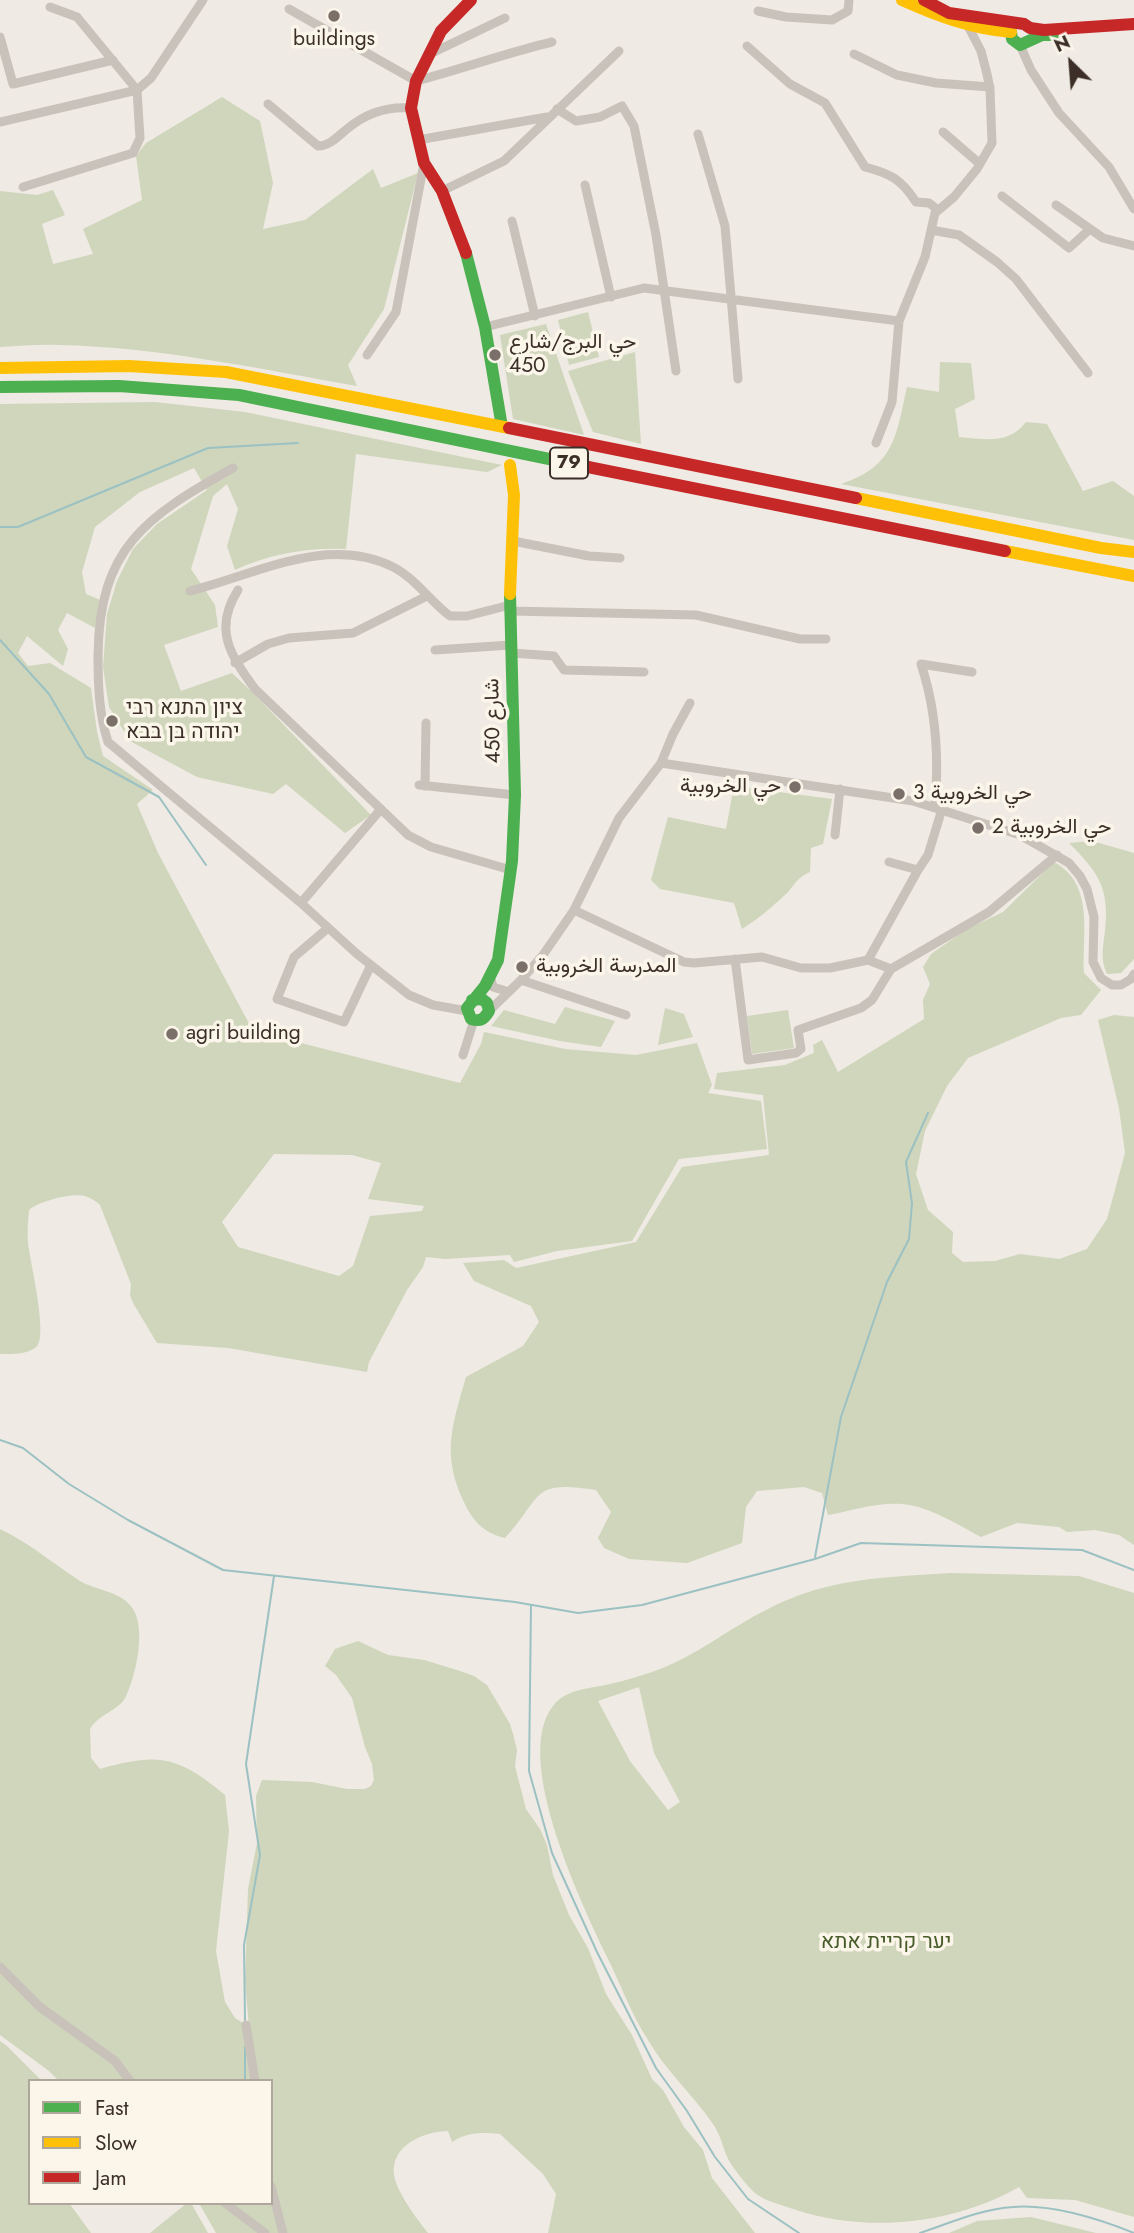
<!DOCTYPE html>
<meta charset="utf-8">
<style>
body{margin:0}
#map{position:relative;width:1134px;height:2233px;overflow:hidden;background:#efeae3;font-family:Jost,sans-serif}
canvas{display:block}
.legend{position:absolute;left:28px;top:2079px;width:245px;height:126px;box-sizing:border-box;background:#fcf5ea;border:2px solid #afa69c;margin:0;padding:9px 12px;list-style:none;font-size:21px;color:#3b2f28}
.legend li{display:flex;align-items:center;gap:14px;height:35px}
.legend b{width:35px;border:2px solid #afa69c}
.north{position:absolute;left:1036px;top:28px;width:70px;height:70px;-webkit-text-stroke:5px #fcf5ea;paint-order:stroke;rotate:335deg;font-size:19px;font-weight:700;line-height:28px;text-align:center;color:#3b2f28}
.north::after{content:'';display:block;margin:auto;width:24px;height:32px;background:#3b2f28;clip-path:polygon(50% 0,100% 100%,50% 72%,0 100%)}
</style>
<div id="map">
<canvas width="1134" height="2233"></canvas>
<ul class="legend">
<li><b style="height:9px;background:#4caf50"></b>Fast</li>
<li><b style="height:9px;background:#ffc107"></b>Slow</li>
<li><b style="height:9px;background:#c62828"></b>Jam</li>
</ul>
<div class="north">N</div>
</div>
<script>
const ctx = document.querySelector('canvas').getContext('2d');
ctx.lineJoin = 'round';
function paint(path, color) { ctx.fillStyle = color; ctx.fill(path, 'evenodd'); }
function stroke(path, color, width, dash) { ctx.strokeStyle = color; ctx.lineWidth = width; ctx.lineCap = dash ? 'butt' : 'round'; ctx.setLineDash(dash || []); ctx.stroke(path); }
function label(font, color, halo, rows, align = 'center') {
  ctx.font = font + ' Jost,Vazirmatn,Heebo,sans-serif'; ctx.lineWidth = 7; ctx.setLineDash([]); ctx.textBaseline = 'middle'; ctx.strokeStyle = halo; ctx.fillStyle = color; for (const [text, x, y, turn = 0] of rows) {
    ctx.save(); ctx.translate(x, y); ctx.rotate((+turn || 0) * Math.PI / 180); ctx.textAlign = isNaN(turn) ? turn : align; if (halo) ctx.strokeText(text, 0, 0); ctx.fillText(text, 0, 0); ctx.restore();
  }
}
const green = new Path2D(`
 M222 97 260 121 273 183 263 229 305 220 373 169 381 188 418 173 384 309 348 365 357 386C259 369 159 347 59 345 39 344 20 346 0 347V191L37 195 53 190 65 215 42 224 53 264 93 254 83 229 142 200 136 156 146 143Z
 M588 312 599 357 569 365 558 320Z
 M546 324 584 435 513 419 500 335Z
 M635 352 641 444 593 432 568 371Z
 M940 362 971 363 975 399 955 409 959 437C984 439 1009 445 1026 422L1047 424 1083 491 1113 481 1134 496V540L841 484C895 466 896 436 907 387L939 392Z
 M155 402 245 412 502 465 487 472 356 454 346 549C310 547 268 554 235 570L227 546 238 509 227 484 213 496 191 569 215 605 218 627 164 645 181 691 232 673 252 692 371 815 345 833 286 784 273 794 197 777 130 741 109 707 103 667 107 614 117 581 133 549 157 524 207 490 194 468 140 492 95 527 82 572 86 594 100 600 95 628 67 613 58 630 68 649 63 666 27 636 18 653 28 666 50 663 91 688 97 732 103 756 153 790 137 804 158 853 253 1031 460 1083 481 1044 484 1032 565 1049 636 1055 697 1043 712 1085 708 1093 761 1101 767 1149 679 1159 632 1241 557 1251 514 1262 510 1255 445 1259 426 1257 423 1267 407 1290 369 1362 367 1372 228 1348 157 1343 133 1303 130 1295 131 1284 100 1205C96 1201 91 1198 85 1196 71 1193 40 1201 29 1210 28 1221 27 1233 28 1243 30 1261 48 1335 37 1346 29 1355 10 1354 0 1354V404ZM274 1154 352 1155 381 1163 368 1199 424 1206 422 1211 370 1216 353 1266 339 1276 238 1247 222 1222Z
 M734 786 832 799 823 844 811 848 810 872C795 879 796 884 786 894 772 907 758 919 742 929L734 903 660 889 651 880 668 817 726 829Z
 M1092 841 1134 853V959L1121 973 1107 974C1100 959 1103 948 1105 931 1110 888 1098 872 1069 843Z
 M1054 862C1095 884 1082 934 1084 973L1101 990 1081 1015 1061 1018 968 1058 947 1086 925 1131 916 1174 928 1210 953 1232 952 1253 963 1262 995 1261 1020 1254 1059 1259 1087 1249 1107 1219 1125 1153 1119 1108 1098 1020 1114 1015 1134 1017V1545L1119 1535 1095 1530 1067 1532 1059 1527 1017 1523 981 1537C959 1525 935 1510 910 1505 883 1500 854 1510 828 1515L822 1493 804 1487 757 1491 746 1507 742 1543 687 1563 629 1559 604 1548 598 1538 611 1512 596 1490C530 1480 544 1495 505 1538 483 1533 472 1520 463 1500 441 1453 453 1423 466 1377L523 1346 539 1322 531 1306 474 1281 463 1263 504 1260 516 1268 636 1242 682 1167 769 1155 763 1095 714 1089 717 1073 785 1065 814 1053 813 1045 822 1040 838 1072 924 1019 923 1000 930 984 923 967 931 954 967 929 1003 912Z
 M565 1007 615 1021 601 1047 560 1041 491 1026 504 1010 555 1024Z
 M665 1008 684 1014 693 1037 658 1045Z
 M788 1010 794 1048 752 1054 747 1016Z
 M0 1529C28 1542 51 1562 77 1579 92 1590 117 1590 130 1605 148 1624 136 1677 125 1698 119 1710 99 1714 90 1729L91 1758 100 1769C159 1752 178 1756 225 1795L229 1831 216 1951 225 2002 235 2018 249 2027 245 1982 248 1889 257 1843 256 1796 262 1780 312 1782 347 1789H365L371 1786 374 1780 372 1764 365 1747 352 1698 336 1675 325 1666 335 1649 358 1641 388 1655 424 1660 460 1671 474 1676 487 1685 510 1724 513 1734 517 1750 515 1766 526 1809 540 1829 547 1845 553 1875 569 1915 588 1948 606 1994 632 2035 652 2079 663 2090 684 2127 703 2150 712 2178 755 2233H548L556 2194 543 2174 500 2134C483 2132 466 2132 452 2142L448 2131C425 2131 390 2145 394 2175 397 2193 417 2219 428 2233H216L199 2203H271V2081H59L49 2071 0 2035Z
 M951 1573 1079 1576 1134 1593V2217L1075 2200 1027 2198 1019 2187C952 2225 868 2233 796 2210 783 2205 766 2202 755 2193 747 2186 737 2173 731 2164 723 2152 722 2136 713 2124 693 2095 666 2071 648 2040 632 2015 622 1988 609 1961 584 1909 511 1759 553 1706 567 1688 590 1689 610 1684 624 1681 639 1676 652 1672 694 1658 729 1628 768 1609 827 1578 886 1577 951 1573ZM639 1687 654 1753 680 1802 668 1810 630 1761 598 1701Z
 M0 2041 7 2046 42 2081H30V2203H69L91 2233H0Z
 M187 2203H191L208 2233H150Z
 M1031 2217 1096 2233H949L977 2221Z`);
const stream = new Path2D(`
 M0 527H18L208 448 298 443
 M0 640 49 694 86 757 159 797 206 865
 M0 1440 23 1448 69 1484 128 1520 223 1570 515 1602 578 1613 642 1605 815 1559 861 1543 1082 1550 1134 1570
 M815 1557 841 1417 887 1282 909 1239 912 1203 906 1162 928 1113
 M531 1605 529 1771 552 1853 597 1952 656 2068 687 2111 715 2157 748 2199 799 2233
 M245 2020 244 1945 260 1855 246 1764 274 1576
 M245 2047V2081
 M920 2233C950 2223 981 2209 1013 2207 1051 2204 1099 2219 1134 2233`);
const street = new Path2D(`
 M289 9 416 81C462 69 506 53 552 42
 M758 11 786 17 832 20 848 11 849 0
 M0 37 13 84 113 60
 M1020 45 1031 70 1059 113 1109 167 1134 209
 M747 46 790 84 825 103 865 167C891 174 901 179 916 202L929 203 938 210
 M430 54 505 18
 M854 54 897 75 936 83 990 87
 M268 104 318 146C330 146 338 136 347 129 366 113 387 106 411 108
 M557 109 576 121 600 117 622 106 634 126 656 235 676 371
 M0 122 137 90 151 78 203 0
 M943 132 980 164
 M698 134 725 226 738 379
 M418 140 547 117
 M585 185 611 297
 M23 187 133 153 140 138 137 90 77 17 50 7
 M442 191 504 161 619 51
 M1002 196 1069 248 1090 229
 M1056 205 1103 238 1134 246
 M512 221 535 316
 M931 230 959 235 997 262 1016 279 1088 373
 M485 327 644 288 899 321
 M367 355 396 312 424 163
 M876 443 892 402 899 321 925 257 935 213 954 197 977 169 992 143 990 89 987 74 981 51 968 26
 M233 468C145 517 99 548 98 656 98 685 99 714 108 742L301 903 357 954 409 995 433 1005 467 1011
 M513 541 589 556 620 558
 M238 590C213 629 230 655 255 689L408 835 431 847 511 870
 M190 591C255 575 327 534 393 567 415 578 431 602 450 616H467L510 605
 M510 611 696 615 800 639H826
 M435 650 511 645
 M512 653 554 656 564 670 644 672
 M235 663 268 644 289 638 353 633 427 596
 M661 763 673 734 690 703
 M419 785 515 795
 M425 786 426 723
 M935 806C939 759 936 709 921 664L972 672
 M835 835 840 789
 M889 862 918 870 928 855 942 809
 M301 903 381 809
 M574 910 684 962 694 963 762 957 801 968H830L868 960 891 969 989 912 1057 855
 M328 928 294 957 277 999 344 1022 371 965
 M735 959 748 1060 796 1053 801 1049 798 1030 861 1008 872 1000 891 969
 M868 960 918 870
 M491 979 493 987 506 991
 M521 980 626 1015
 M489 1011 521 980 543 955 574 910 619 818 661 763 913 801 1020 835 1069 863 1080 876 1087 889 1094 917 1093 962 1101 978 1112 985H1121L1131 979 1134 974
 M463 1055 474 1020
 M0 1967 40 2007 115 2061 130 2081
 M246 2025 255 2081
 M271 2186 283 2233
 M225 2203 265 2233`);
const fast = new Path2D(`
 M1011 32 1012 39 1020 45 1042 35H1053
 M466 253 485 327 501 421
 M0 387 119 386 239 395 588 467
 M472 1000 482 999 487 1003 489 1011C484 1019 481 1022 471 1019L467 1008 485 986 498 960 512 861 515 795 510 594`);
const slow = new Path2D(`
 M902 0C938 16 972 29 1011 32
 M0 368 129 366 226 372 509 428
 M510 465 514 495 510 594
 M856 498 1101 548 1134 552
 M1005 551 1134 576`);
const jam = new Path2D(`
 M924 0 949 13 1024 24 1030 28 1044 30 1134 24
 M466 253 442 191 424 163 411 108 416 81 441 31 471 0
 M509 428 856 498
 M588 467 1005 551`);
const markers = [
 [334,16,7,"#7a7069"],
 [495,355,7,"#7a7069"],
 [112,721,7,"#7a7069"],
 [795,787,7,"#7a7069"],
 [899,794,7,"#7a7069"],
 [978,828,7,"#7a7069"],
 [522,967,7,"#7a7069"],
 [172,1034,7,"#7a7069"]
];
const shields = [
 [569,463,38]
];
const shieldNames = [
 ["79",569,463]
];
const poiNames = [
 ["buildings",334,40,"center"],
 ["حي البرج/شارع",509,343],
 ["450",509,367],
 ["ציון התנא רבי",126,709],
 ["יהודה בן בבא",126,733],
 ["حي الخروبية",781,787,"right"],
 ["حي الخروبية 3",913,794],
 ["حي الخروبية 2",992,828],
 ["المدرسة الخروبية",536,967],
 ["agri building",186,1034]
];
const streetNames = [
 ["شارع 450",494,721,-91]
];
const parkNames = [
 ["יער קריית אתא",886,1943]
];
paint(green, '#cfd6bb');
stroke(stream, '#9cc1c3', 2);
stroke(street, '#c9c2bb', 9);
stroke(fast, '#4caf50', 12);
stroke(slow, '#ffc107', 12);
stroke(jam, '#c62828', 12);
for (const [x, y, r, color] of markers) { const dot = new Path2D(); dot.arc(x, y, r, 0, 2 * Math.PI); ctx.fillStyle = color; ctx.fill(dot); stroke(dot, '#fcf5ea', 2.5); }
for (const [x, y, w] of shields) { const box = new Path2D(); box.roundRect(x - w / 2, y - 15.5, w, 31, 5); ctx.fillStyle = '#fcf5ea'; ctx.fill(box); stroke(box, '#3b2f28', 2); }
label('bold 19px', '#3b2f28', null, shieldNames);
label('21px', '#3b2f28', '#fcf5ea', poiNames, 'left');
label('21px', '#3b2f28', '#fcf5ea', streetNames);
label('21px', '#465c29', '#fcf5ea', parkNames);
</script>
